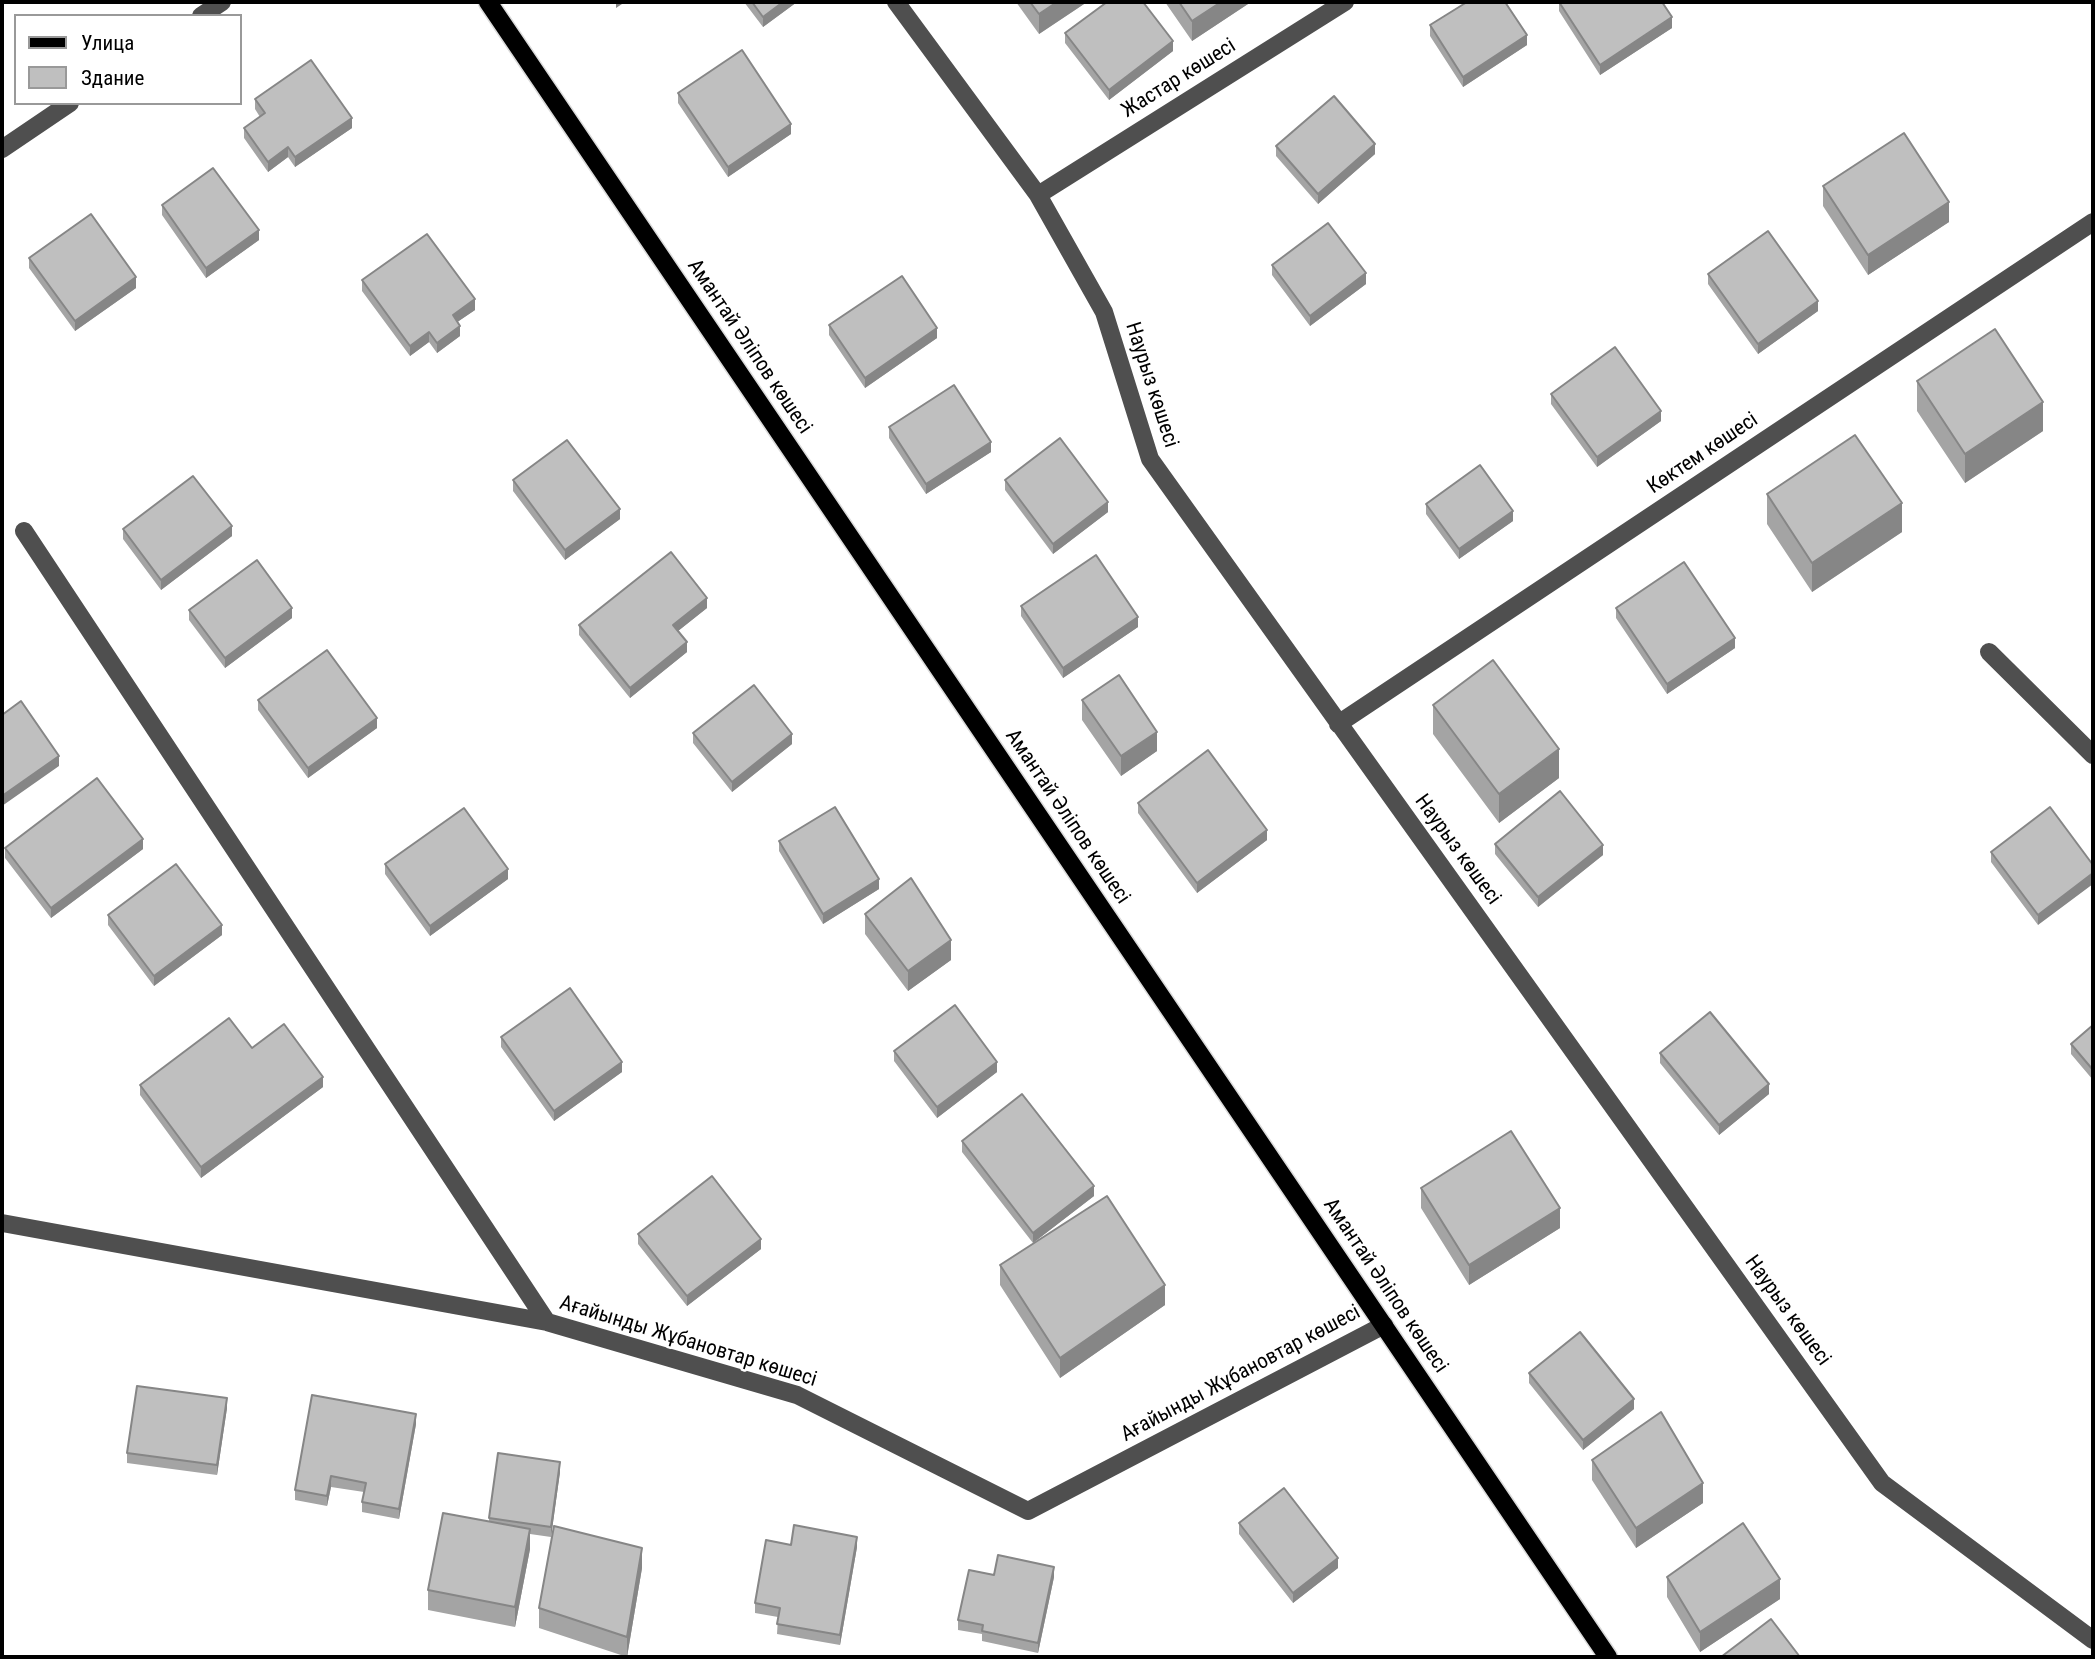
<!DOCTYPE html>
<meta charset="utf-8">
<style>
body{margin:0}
#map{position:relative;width:2095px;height:1659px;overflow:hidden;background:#fff;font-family:"Roboto Condensed",sans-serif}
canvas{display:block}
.frame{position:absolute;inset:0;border:4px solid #000;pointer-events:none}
.legend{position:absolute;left:14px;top:14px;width:228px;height:91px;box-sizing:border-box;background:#fff;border:2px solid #999;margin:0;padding:9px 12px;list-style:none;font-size:21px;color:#000}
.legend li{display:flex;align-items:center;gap:14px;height:35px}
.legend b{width:35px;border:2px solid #999}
</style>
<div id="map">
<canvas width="2095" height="1659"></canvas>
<div class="frame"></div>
<ul class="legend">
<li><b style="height:9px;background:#000"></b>Улица</li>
<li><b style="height:19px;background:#bfbfbf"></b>Здание</li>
</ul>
</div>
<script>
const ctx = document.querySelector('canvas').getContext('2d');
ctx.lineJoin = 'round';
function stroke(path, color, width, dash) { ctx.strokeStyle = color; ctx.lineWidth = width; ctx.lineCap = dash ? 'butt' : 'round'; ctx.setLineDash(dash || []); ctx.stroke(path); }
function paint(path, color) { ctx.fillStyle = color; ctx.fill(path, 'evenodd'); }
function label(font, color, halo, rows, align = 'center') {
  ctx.font = font + ' "Roboto Condensed",sans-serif'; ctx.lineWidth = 5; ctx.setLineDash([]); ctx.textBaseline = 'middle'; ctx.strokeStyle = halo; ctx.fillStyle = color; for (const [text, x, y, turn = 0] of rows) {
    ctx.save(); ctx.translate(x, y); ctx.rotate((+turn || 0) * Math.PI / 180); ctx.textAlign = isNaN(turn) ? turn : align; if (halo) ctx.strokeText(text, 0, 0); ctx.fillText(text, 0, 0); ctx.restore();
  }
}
const minor = new Path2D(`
 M896 2 1038 195 1104 312 1150 459 1882 1483 2093 1640
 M201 16 222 2
 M2 149 70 103
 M1038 195 1345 2
 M24 531 547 1322
 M1989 652 2093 755
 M1338 724 2093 222
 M2 1223 547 1322 797 1395 1028 1511 1384 1325`);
const major = new Path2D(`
 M488 2 1608 1657`);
const wall = new Path2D(`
 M744 2H797L763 27Z
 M1016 2H1087L1039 34Z
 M1165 2H1251L1192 41Z
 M1559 2 1672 28 1600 75 1559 11Z
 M1430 25 1527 45 1463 87 1430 36Z
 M1065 33 1173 51 1109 100 1065 43Z
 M678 93 791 134 728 177 678 103Z
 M255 99 352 128 295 167 288 157 268 172 244 138V128L260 117 255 109Z
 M1276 146 1375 154 1318 204 1276 156Z
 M1823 186 1949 222 1868 275 1823 206Z
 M162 205 259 240 206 278 162 215Z
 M29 258 136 288 75 331 29 268Z
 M1272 265 1366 284 1310 326 1272 275Z
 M1708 274 1818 311 1758 354 1708 284Z
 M362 280 475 310 457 322 460 336 437 353 429 342 410 356 362 291Z
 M829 325 937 338 865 388 829 335Z
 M1917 381 2043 431 1965 483 1917 411Z
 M1551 394 1661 421 1597 467 1551 404Z
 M889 427 991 452 926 494 889 438Z
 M513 480 620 519 565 560 513 491Z
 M1005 480 1108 512 1053 554 1005 490Z
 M1767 494 1902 532 1812 592 1767 524Z
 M1426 504 1513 521 1459 559 1426 514Z
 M123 529 232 536 161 590 123 539Z
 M1021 606 1138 627 1063 678 1021 616Z
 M707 608 678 631 687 652 630 698 579 635V625Z
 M1616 608 1735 648 1667 694 1616 618Z
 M189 610 292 618 225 668 189 620Z
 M258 700 377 728 308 778 258 710Z
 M1082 700 1157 751 1121 776 1082 720Z
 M1433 705 1559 778 1499 823 1433 734Z
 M693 733 792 744 732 792 693 743Z
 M1138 803 1267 840 1197 893 1138 813Z
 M2050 807 2038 925 1991 862V852Z
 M779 841 879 889 823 924 779 851Z
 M1495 844 1603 855 1538 907 1495 854Z
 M5 848 143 849 51 918 5 858Z
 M385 864 508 879 430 936 385 874Z
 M865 914 951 960 908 991 865 934Z
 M108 915 222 935 154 986 108 925Z
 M2093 1025V1080L2071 1054V1044Z
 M501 1037 622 1072 554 1121 501 1047Z
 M252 1048 323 1087 201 1178 140 1095V1085Z
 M894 1051 997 1072 937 1118 894 1061Z
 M1660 1053 1769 1094 1719 1135 1660 1063Z
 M962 1141 1094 1196 1033 1243 962 1152Z
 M1421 1188 1560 1228 1469 1285 1421 1208Z
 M638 1234 761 1249 687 1306 638 1244Z
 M1000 1265 1165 1305 1060 1378 1000 1285Z
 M1529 1373 1634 1409 1583 1450 1529 1383Z
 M227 1408 217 1475 127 1463V1453Z
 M416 1424 399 1519 362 1512V1502L364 1492 331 1487 327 1506 295 1500V1490Z
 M1592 1460 1703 1503 1636 1548 1592 1480Z
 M560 1472 551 1537 530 1534V1549L515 1627 428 1610V1590L489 1521V1518Z
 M1239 1523 1338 1568 1293 1603 1239 1534Z
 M791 1545 857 1547 840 1645 777 1634 778 1617 755 1613V1603Z
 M642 1568 627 1657 539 1628V1608Z
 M994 1575 1054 1577 1038 1653 982 1641V1634L958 1630V1620Z
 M1667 1577 1780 1599 1700 1652 1667 1597Z`);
const shadedWall = new Path2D(`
 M616 2H625L616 8Z
 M783 2H797L763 27V17Z
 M1057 2H1087L1039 34V14Z
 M1221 2H1251L1192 41V21Z
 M1672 17V28L1600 75V65Z
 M1527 35V45L1463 87V77Z
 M1173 41V51L1109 100V90Z
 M352 118V128L295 167V157Z
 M791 124V134L728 177V167Z
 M1375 144V154L1318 204V194Z
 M288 147V157L268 172V162Z
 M1949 202V222L1868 275V255Z
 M259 230V240L206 278V268Z
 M1366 273V284L1310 326V316Z
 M136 277V288L75 331V321Z
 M475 299V310L453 325V315Z
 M1818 301V311L1758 354V344Z
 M460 326V336L437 353V343Z
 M937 328V338L865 388V378Z
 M429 332V342L410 356V346Z
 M2043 402V431L1965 483V454Z
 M1661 411V421L1597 467V457Z
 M991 442V452L926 494V484Z
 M1108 502V512L1053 554V544Z
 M1902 503V532L1812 592V563Z
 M620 509V519L565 560V550Z
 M1513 511V521L1459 559V549Z
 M232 526V536L161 590V580Z
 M707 598V608L673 635V625Z
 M292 608V618L225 668V658Z
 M1138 617V627L1063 678V668Z
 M1735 638V648L1667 694V684Z
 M687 642V652L630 698V688Z
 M377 718V728L308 778V768Z
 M1157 732V751L1121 776V756Z
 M792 734V744L732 792V782Z
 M1559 749V778L1499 823V794Z
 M59 756V766L2 806V796Z
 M1267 830V840L1197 893V883Z
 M143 839V849L51 918V908Z
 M1603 845V855L1538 907V897Z
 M508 869V879L430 936V926Z
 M2093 873V884L2038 925V915Z
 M879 879V889L823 924V914Z
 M222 925V935L154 986V976Z
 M951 940V960L908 991V971Z
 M622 1062V1072L554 1121V1111Z
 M997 1062V1072L937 1118V1107Z
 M323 1077V1087L201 1178V1167Z
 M1769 1084V1094L1719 1135V1125Z
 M1094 1186V1196L1033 1243V1233Z
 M1560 1208V1228L1469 1285V1265Z
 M761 1239V1249L687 1306V1296Z
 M1165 1285V1305L1060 1378V1358Z
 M227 1398V1408L217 1475V1465Z
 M1634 1399V1409L1583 1450V1440Z
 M416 1414V1424L399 1519V1509Z
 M560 1462V1472L551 1537V1527Z
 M331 1476V1487L327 1506V1496Z
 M1703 1483V1503L1636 1548V1528Z
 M530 1529V1549L515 1627V1607Z
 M857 1537V1547L840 1645V1635Z
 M642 1548V1568L627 1657V1637Z
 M1338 1558V1568L1293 1603V1593Z
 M1054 1567V1577L1038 1653V1643Z
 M1780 1579V1599L1700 1652V1632Z`);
const building = new Path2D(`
 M752 2H783L763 17Z
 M1030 2H1057L1039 14Z
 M1107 2H1143L1173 41 1109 90 1065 33Z
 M1179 2H1221L1192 21Z
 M1467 2H1505L1527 35 1463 77 1430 25Z
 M1559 2H1662L1672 17 1600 65Z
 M742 50 791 124 728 167 678 93Z
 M311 60 352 118 295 157 288 147 268 162 244 128 265 113 255 99Z
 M1334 96 1375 144 1318 194 1276 146Z
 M1904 133 1949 202 1868 255 1823 186Z
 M213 168 259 230 206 268 162 205Z
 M91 214 136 277 75 321 29 258Z
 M1328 223 1366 273 1310 316 1272 265Z
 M1768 231 1818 301 1758 344 1708 274Z
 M427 234 475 299 453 315 460 326 437 343 429 332 410 346 362 280Z
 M902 276 937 328 865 378 829 325Z
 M1995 329 2043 402 1965 454 1917 381Z
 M1615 347 1661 411 1597 457 1551 394Z
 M954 385 991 442 926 484 889 427Z
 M1855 435 1902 503 1812 563 1767 494Z
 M1060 438 1108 502 1053 544 1005 480Z
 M567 440 620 509 565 550 513 480Z
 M1480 465 1513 511 1459 549 1426 504Z
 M193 476 232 526 161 580 123 529Z
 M671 552 707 598 673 625 687 642 630 688 579 625Z
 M1096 555 1138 617 1063 668 1021 606Z
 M257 560 292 608 225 658 189 610Z
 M1684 562 1735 638 1667 684 1616 608Z
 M327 650 377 718 308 768 258 700Z
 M1493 660 1559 749 1499 794 1433 705Z
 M1119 675 1157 732 1121 756 1082 700Z
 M754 685 792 734 732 782 693 733Z
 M21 701 59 756 2 796V715Z
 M1208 750 1267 830 1197 883 1138 803Z
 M97 778 143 839 51 908 5 848Z
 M1560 791 1603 845 1538 897 1495 844Z
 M835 807 879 879 823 914 779 841Z
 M2050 807 2093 865V873L2038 915 1991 852Z
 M464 808 508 869 430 926 385 864Z
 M176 864 222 925 154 976 108 915Z
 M911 878 951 940 908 971 865 914Z
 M570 988 622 1062 554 1111 501 1037Z
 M955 1005 997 1062 937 1107 894 1051Z
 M1710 1012 1769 1084 1719 1125 1660 1053Z
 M229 1018 252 1048 284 1024 323 1077 201 1167 140 1085Z
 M2093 1025V1070L2071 1044Z
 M1022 1094 1094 1186 1033 1233 962 1141Z
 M1511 1131 1560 1208 1469 1265 1421 1188Z
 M712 1176 761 1239 687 1296 638 1234Z
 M1107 1196 1165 1285 1060 1358 1000 1265Z
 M1580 1332 1634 1399 1583 1440 1529 1373Z
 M137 1386 227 1398 217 1465 127 1453Z
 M312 1395 416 1414 399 1509 362 1502 366 1483 331 1476 327 1496 295 1490Z
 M1661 1412 1703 1483 1636 1528 1592 1460Z
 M498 1453 560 1462 551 1527 489 1518Z
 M1284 1488 1338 1558 1293 1593 1239 1523Z
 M443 1513 530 1529 515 1607 428 1590Z
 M1743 1523 1780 1579 1700 1632 1667 1577Z
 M794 1525 857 1537 840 1635 777 1624 780 1608 755 1603 766 1540 791 1545Z
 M554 1526 642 1548 627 1637 539 1608Z
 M998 1555 1054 1567 1038 1643 982 1631 983 1625 958 1620 969 1570 994 1575Z
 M1771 1619 1800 1657H1721Z`);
const streetNames = [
 ["Жастар көшесі",1179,79,-32],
 ["Амантай Әліпов көшесі",749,347,56],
 ["Наурыз көшесі",1151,385,72],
 ["Көктем көшесі",1703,454,-34],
 ["Амантай Әліпов көшесі",1067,817,56],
 ["Наурыз көшесі",1457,850,54],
 ["Амантай Әліпов көшесі",1385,1286,56],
 ["Наурыз көшесі",1787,1311,54],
 ["Ағайынды Жұбановтар көшесі",688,1342,17],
 ["Ағайынды Жұбановтар көшесі",1241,1374,-28]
];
stroke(major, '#dbdbdb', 21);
stroke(minor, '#4f4f4f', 18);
stroke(major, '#000', 18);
paint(wall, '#a4a4a4');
paint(shadedWall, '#868686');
paint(building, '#bfbfbf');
stroke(building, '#868686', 2);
label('21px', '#000', '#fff', streetNames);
</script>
